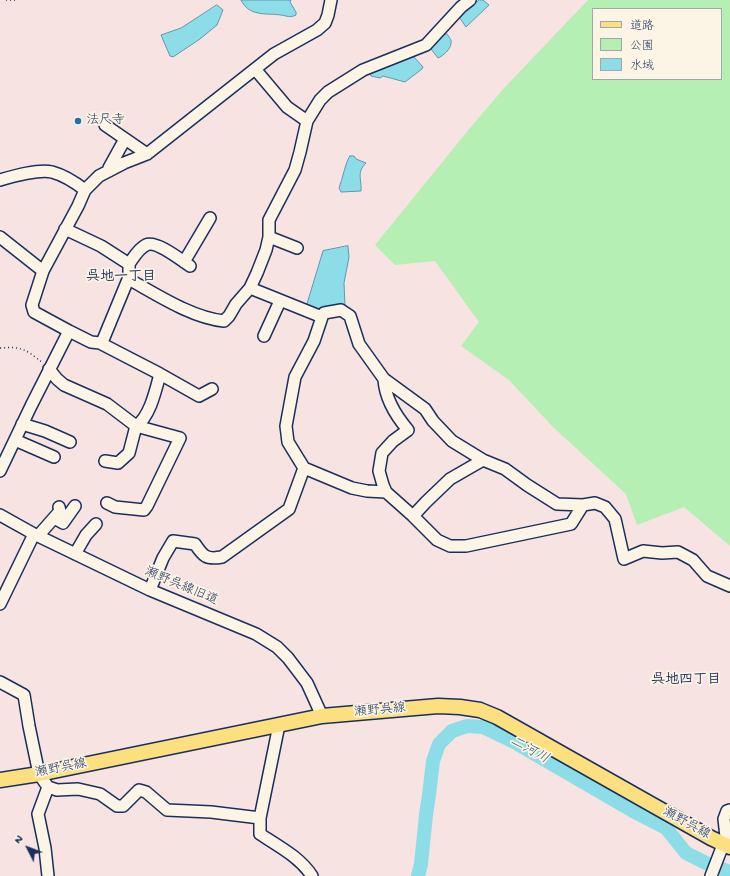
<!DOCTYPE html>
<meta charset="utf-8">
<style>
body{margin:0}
#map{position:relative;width:730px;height:876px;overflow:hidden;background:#f7e3e1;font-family:"Gochi Hand","Klee One",sans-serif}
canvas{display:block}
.legend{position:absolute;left:592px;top:8px;width:130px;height:72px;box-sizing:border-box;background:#fcf5e5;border:1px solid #a2a6af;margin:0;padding:5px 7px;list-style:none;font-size:12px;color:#1b2f5e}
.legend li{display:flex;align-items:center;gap:8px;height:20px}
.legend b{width:20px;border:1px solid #a2a6af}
.north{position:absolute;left:8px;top:828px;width:40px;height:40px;-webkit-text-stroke:3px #fcf5e5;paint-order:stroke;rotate:312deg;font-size:11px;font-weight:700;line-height:16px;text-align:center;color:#1b2f5e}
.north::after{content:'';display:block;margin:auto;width:14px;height:18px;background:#1b2f5e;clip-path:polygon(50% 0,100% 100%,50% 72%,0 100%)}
</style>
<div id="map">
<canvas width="730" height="876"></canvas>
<ul class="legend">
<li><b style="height:5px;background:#fce080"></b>道路</li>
<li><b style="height:11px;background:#b5efb3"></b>公園</li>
<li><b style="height:11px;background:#8ddde8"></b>水域</li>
</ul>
<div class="north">N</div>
</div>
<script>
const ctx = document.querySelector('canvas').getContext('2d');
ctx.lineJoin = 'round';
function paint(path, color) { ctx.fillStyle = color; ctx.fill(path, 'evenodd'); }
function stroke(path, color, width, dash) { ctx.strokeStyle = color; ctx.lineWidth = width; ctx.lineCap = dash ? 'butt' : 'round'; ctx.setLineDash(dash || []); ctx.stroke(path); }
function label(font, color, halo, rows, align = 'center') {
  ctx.font = font + ' "Gochi Hand","Klee One",sans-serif'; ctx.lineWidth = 3.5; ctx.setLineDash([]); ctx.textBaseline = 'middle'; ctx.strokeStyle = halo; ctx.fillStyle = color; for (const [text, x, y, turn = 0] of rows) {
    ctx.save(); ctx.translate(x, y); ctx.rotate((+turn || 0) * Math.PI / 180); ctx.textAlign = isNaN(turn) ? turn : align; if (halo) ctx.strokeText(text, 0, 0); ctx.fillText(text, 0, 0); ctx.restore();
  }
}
const green = new Path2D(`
 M588 0H730V546L684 507 637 525 626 494 553 427 509 380 461 346 479 322 435 261 395 265 375 245 470 128 505 87ZM593 9H721V79H593Z`);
const water = new Path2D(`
 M241 0H291L290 2 296 12V15C290 18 287 16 281 15 266 13 249 17 241 0Z
 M480 0H483L489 5 466 27 457 14Z
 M217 5 223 10 217 25 200 39 173 57 170 56 161 35 181 28Z
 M447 34C449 37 452 40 451 43 451 49 443 56 438 58L428 45 439 40 444 35Z
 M414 57 423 67 422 69 405 82 383 76 380 78 371 76 370 74Z
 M350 156H354L356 159 366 163C356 173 362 179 361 191L341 192 339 188C342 181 346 160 350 156Z
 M348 246 349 257 344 283 345 306 343 308 334 307 315 311 306 307 323 251Z`);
const river = new Path2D(`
 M418 876 421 864 426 815 429 795 433 761 439 744 452 731 467 726 483 727 514 742 633 811 666 828 686 853 706 863 730 872`);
const path = new Path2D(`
 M6 0H17
 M0 348C23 346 26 350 43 363`);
const minor = new Path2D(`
 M255 69 287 107 307 121
 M105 125 147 154
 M109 171V168L125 139
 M0 180C14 176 38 169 52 172 63 175 76 183 85 190
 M65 229 101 246 129 264V277L132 281C159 296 193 318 224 321L229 316 236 304 250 288 257 273 266 250 269 237V220L295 170 300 152 307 121 320 100 328 92 363 70 426 45 461 7 470 0
 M0 237 43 271
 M269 237 297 248
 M184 262 210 218
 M129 264C134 257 138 249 146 245 156 240 181 260 190 266
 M250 288 322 317 324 313 341 310 350 316 359 344 384 379 425 409 433 421 452 441 483 460 505 469 527 485 557 504 583 505 595 503 605 507 615 519 624 559 643 551 662 553 678 552 693 560 707 576 730 586
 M69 331 91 342 100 343 103 340 129 277
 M264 336 280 301
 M100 343 160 374 199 396 212 389
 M49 369 57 379 64 385 107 404 136 426 129 453 118 463 105 461
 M384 379C385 397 396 416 408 430L393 441 382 453 379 471 383 485 386 492 413 516 437 540 450 546H466L571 524 583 505
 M22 424 45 431 70 442
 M15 440 54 457
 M304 468 288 442 286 426 295 377 314 341 322 317
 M0 471 31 406 69 331 34 312 32 305 43 271 78 206 85 190 99 176 124 163 147 154 274 54 317 30 325 23 328 15 331 0
 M107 503 115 507 144 510 147 506 180 438 136 426C150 417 156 389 160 374
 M0 515 34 534 150 590 256 634 277 647 288 658 307 683 322 716
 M413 516 426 502 450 479 483 460
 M54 518 63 523 75 506
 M38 536 60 511 59 507
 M75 554 86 535 96 524
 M150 590 163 558 173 541 195 544C203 556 206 560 222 557L289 509 304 468 352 488 367 491 386 492
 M0 604 34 534
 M0 682 24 695 29 726 39 774 48 787 57 790 78 789 100 794 117 806H123L139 790 146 792 167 810 211 812 260 818
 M279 725 260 818V834C278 846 300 857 312 876
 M48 876 45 848 38 814 48 787
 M711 876 726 837 724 819 727 811 730 810`);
const major = new Path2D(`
 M0 780 39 774 322 716 438 706 460 707 480 710 497 717 711 838 730 847`);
const markers = [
 [78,121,4,"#1f6fb2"]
];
const poiNames = [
 ["法尺寺",86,121]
];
const streetNames = [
 ["瀬野呉線旧道",181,587,23],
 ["瀬野呉線",380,711,-5],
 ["瀬野呉線",61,769,-11],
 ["瀬野呉線",686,824,29]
];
const neighbourhoodNames = [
 ["呉地一丁目",121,278],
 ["呉地四丁目",686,681]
];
const waterNames = [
 ["二河川",529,751,29]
];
paint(green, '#b5efb3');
paint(water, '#8ddde8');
stroke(water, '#5f97b1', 1);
stroke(river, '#8ddde8', 14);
stroke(minor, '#1b2f5e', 14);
stroke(major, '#1b2f5e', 17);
stroke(path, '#1b2f5e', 1.5, [1, 3]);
stroke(minor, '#fcf5e5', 11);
stroke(major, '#fce080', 14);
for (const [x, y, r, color] of markers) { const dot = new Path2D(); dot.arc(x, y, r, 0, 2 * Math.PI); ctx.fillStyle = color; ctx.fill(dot); stroke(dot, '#fcf5e5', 1.5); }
label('13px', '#1b2f5e', '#fcf5e5', poiNames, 'left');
label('13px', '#1b2f5e', '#fcf5e5', streetNames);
label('bold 14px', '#1b2f5e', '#fcf5e5', neighbourhoodNames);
label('italic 14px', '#385a80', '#fcf5e5', waterNames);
</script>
